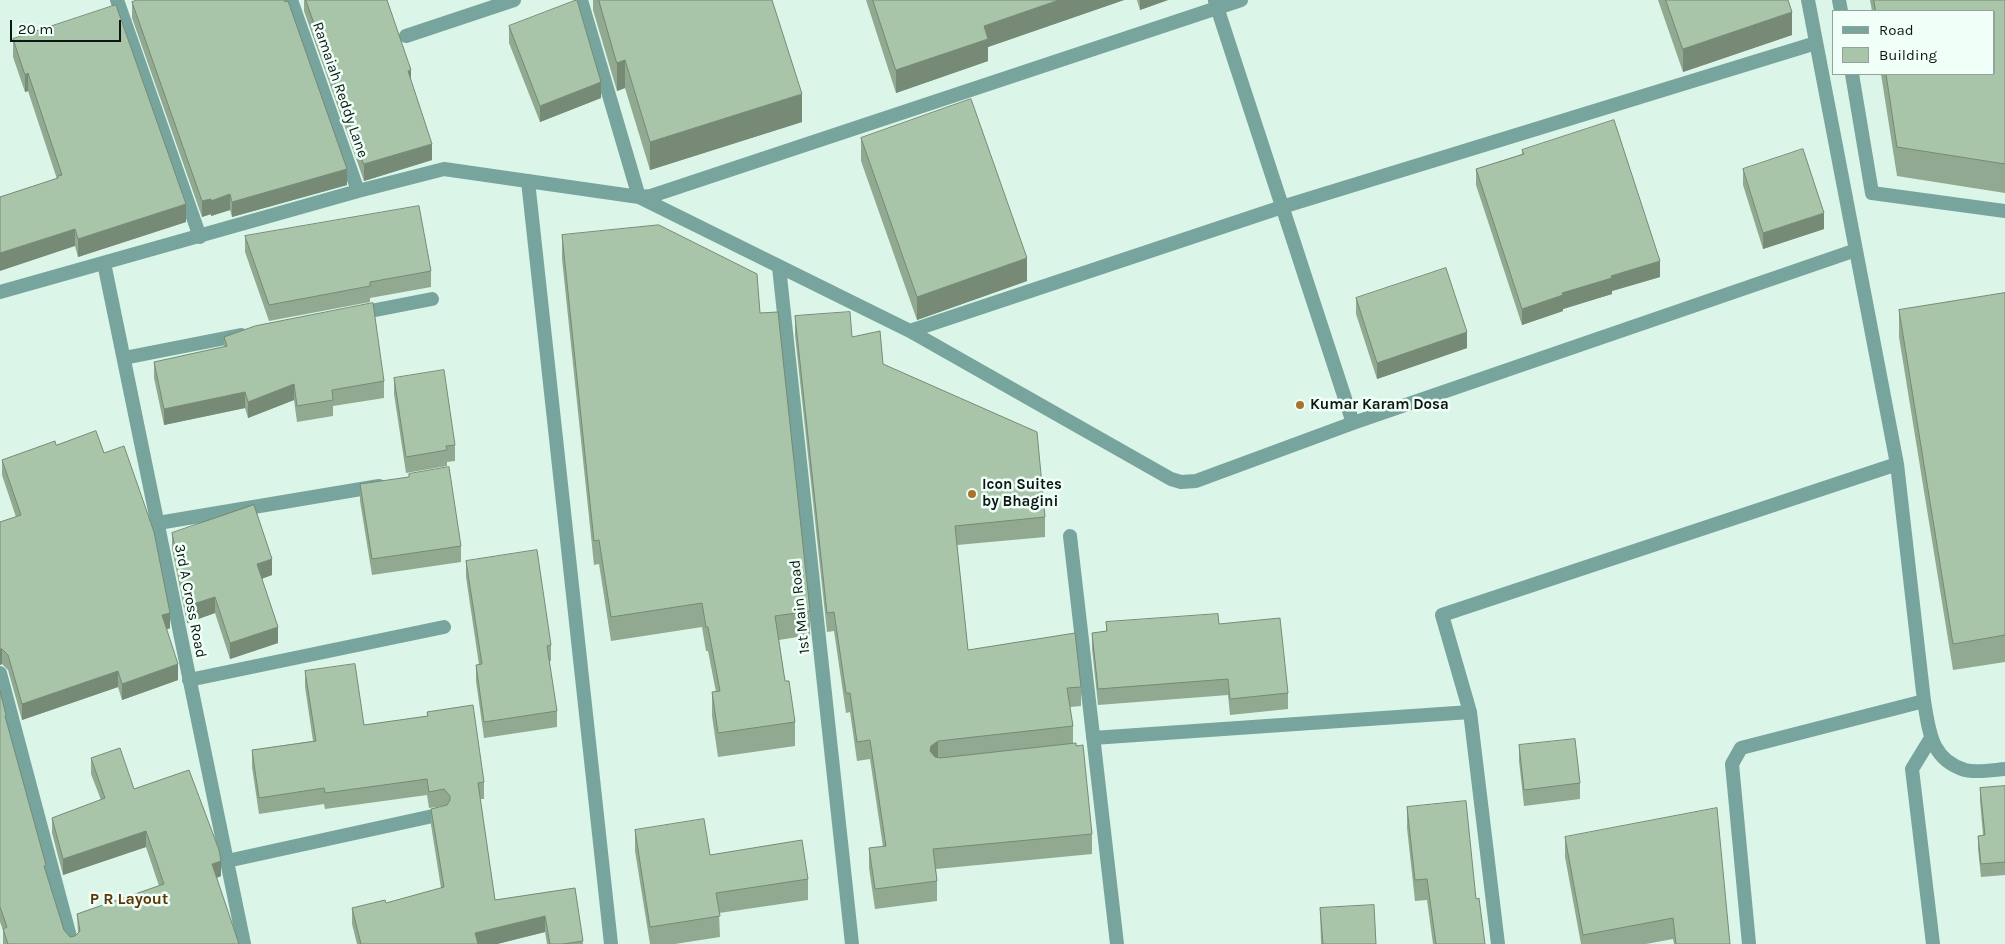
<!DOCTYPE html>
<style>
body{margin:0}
#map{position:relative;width:2005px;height:944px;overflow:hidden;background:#dbf5e8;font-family:Karla,sans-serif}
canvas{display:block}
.legend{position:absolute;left:1832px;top:10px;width:162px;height:65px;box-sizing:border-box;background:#f0fff8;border:1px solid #95a29c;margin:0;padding:6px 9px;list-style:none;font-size:15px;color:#0d1612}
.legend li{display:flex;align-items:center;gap:10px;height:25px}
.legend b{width:25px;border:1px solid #95a29c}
.scale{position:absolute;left:10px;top:20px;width:111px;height:22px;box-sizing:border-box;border:2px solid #0d1612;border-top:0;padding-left:6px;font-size:15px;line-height:18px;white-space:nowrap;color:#0d1612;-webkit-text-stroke:4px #f0fff8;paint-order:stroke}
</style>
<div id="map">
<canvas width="2005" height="944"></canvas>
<ul class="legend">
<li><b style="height:6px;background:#78a49e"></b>Road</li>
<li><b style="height:14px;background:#a9c5a9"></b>Building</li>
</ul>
<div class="scale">20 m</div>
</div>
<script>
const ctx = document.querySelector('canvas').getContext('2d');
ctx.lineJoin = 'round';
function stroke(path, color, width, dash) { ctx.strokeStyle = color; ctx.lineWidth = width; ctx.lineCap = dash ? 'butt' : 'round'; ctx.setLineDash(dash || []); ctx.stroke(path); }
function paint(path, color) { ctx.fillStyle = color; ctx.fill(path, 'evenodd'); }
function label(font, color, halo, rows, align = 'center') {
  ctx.font = font + ' Karla,sans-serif'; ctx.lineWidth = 5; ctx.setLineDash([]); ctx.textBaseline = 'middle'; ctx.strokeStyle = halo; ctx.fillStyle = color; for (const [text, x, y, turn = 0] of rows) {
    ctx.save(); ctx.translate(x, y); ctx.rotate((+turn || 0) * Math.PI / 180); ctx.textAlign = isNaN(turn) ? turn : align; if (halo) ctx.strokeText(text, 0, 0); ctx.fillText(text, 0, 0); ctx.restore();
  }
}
const service = new Path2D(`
 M1839 0 1841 11
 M1852 74 1872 193 2005 211
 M528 181 611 944`);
const minor = new Path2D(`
 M117 0 200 237
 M291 0 358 191
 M581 0 639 197 651 196 1241 0
 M1808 0 1897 464 1924 701C1929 731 1931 760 1965 770 1976 773 1993 770 2005 769
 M1215 1 1353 423
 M406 36 514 0
 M104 263 244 944
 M779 267 852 944
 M0 292 358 191 444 169 639 197 910 331 1171 479 1181 482 1196 481 1353 423 1856 250
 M355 314 432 299
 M910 331 1282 207 1816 43
 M124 358 241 335
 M158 523 379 486
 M1070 536 1117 944
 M0 673 72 944
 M189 680 444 627
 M1093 738 1470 712
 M1931 738 1912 769 1933 944
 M227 861 442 814
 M1498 944 1470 712 1442 615 1897 464
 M1749 944 1732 764 1741 748 1924 701`);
const wall = new Path2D(`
 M304 0H387L411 81 432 160 364 181 304 11Z
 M593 0H772L802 122 650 170 625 88 617 91 593 10Z
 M866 0H1124L988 47V61L896 93Z
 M1137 0H1168L1140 10Z
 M1658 0H1788L1792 35 1683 72Z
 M1870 0H2005V193L1897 176 1881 74H1994V11H1872Z
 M132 2 347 185 232 217 230 210 211 216V214L202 217 132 18Z
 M509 26 601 98 540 122 509 43Z
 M13 39 186 222 78 257 57 179 28 91 25 92 13 57Z
 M861 138 1027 281 917 320 861 161Z
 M1522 150 1660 277 1612 291V294L1563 309V311L1522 325 1476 185V169L1522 154Z
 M1743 169 1824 229 1763 249 1743 185Z
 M562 235 760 313 810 611V635L779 640 785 681 795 722V746L718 757 712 716V692H716L708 651H706L702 627 611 641 599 564 594 565 562 259Z
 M245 236 431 271V287L370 298V302L269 321 245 252Z
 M2005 293V662L1953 670 1899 337V310Z
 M1356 298 1467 348 1377 379 1356 314Z
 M795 316 852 337 883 364 1045 517V537L957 545 968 650 1081 687V706L1070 707 1073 726V744L1092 834V854L936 869 937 881V901L875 909 869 868V848L883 847 870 759 857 761 850 712 846 713 834 631 827 632 795 335Z
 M224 337 384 381V398L333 406V416L297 422 294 400 248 418 245 408 164 425 154 378V362L224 347Z
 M394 378 455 445V461L447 462V466L406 473 394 394Z
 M56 445 104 453 170 628 166 630 178 680 122 700 118 687 22 720 8 670 2 664 0 665V522L16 517 2 475V460Z
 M360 484 461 546V562L372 575 360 501Z
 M172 533 272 575 262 579 278 643 230 659 215 613 187 623 172 549Z
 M466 561 551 645V661H549L557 711V727L484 738 476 681V665H479L466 577Z
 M1106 622 1219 624 1288 693V709L1230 715 1228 695 1098 705 1092 649V633L1106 631Z
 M305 671 364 725 427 716V712L484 782V799H480L495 900 575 888 583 944H547L545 932 497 944H357L352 924V908L386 903 441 888 431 825V809L444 806 429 808 427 795 325 809 324 804 259 814 252 767V750L313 741 305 687Z
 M0 691 6 721 46 874 64 930 70 937 75 936 78 933 77 914 159 886 146 847 63 875 52 833V818L101 800 91 774V758L134 789 221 876 216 878 239 944H3V930L0 922Z
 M1519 745 1580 783V799L1524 806 1519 761Z
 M2005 786V875L1981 877 1978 849V836L1983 835 1980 801V788Z
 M1407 807 1476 899 1485 944H1433L1427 900 1415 901 1407 828Z
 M635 830 710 855 808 879V900L719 913 720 937 675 944H650L635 851Z
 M1565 837 1730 944H1674L1673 939 1646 944H1581L1565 857Z
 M1320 908 1376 944H1321Z`);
const shadedWall = new Path2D(`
 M1059 0H1124L988 47V61L896 93V70L984 26Z
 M1140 0H1168L1140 10Z
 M1792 12V35L1683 72V49Z
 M625 60V88L617 91V63Z
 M411 70V86L408 71Z
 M28 73V91L25 92V75Z
 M601 82V98L540 122V106Z
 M802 94V122L650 170V142Z
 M432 144V160L364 181V164Z
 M347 169V185L232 217V202Z
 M230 194V210L211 216V201Z
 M211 199V214L202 217V201Z
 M186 204V222L78 257V239Z
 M1824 213V229L1763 249V233Z
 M75 229V246L0 271V253Z
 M1027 258V281L917 320V297Z
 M1660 261V277L1612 291V294L1563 309V311L1522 325V309L1562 293 1611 276Z
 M1467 332V348L1377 379V363Z
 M294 384V400L248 418V402Z
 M245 392V408L164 425V409Z
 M272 559V575L257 580V564Z
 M215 597V613L187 623V606Z
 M170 613V628L162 631V615Z
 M278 627V643L230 659V643Z
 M0 649H2V664L0 665Z
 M178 664V680L122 700V684Z
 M118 671V687L22 720V704Z
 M938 741V760L931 765 930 751 931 746Z
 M146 831V847L63 875V859Z
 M221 861V876L212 880V864Z
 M545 916V932L497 944H475V933Z`);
const building = new Path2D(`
 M138 0H285V2L288 1 347 169 232 202 230 194 211 201V199L202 201 132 2Z
 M306 0H387L411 70 408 71 432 144 364 164Z
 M577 0 601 82 540 106 509 26Z
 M599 0H772L802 94 650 142 625 60 617 63Z
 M873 0H1059L984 26 988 39 896 70Z
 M1666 0H1788L1792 12 1683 49Z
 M1874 0H2005V164L1897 147 1886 74H1994V11H1876Z
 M116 5 186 204 78 239 75 229 0 253V197L58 178V176L62 175 28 73 25 75 13 39Z
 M971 99 1027 258 917 297 861 138Z
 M1614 120 1660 261 1611 276 1612 278 1562 293 1563 295 1522 309 1476 169 1524 154 1522 150Z
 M1803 149 1824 213 1763 233 1743 169Z
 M419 206 431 271 370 282V286L269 305 245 236Z
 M659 225 757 274 760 313 778 312 810 611 775 616 785 681H789L795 722 718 733 712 692 720 691 708 627H706L702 603 611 617 599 540 594 541 562 235Z
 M1446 268 1467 332 1377 363 1356 298Z
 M2005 293V635L1953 644 1899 310Z
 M373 303 384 381 332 390 333 400 297 406 294 384 248 402 245 392 164 409 154 362 227 346 224 337 255 326Z
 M850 312 852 337 880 331 883 364 1037 432 1045 517 955 526 968 650 1075 633 1081 687 1067 688 1073 726 938 741 931 746 930 751 935 757 940 758 1076 743V746L1083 745 1092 834 933 849 937 881 875 889 869 848 886 846 870 740 857 742 850 693H846L834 612 827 613 795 316Z
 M444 370 455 445 446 446 447 450 406 457 394 378Z
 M96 431 104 453 124 446 154 532 170 613 162 615 178 664 122 684 118 671 22 704 8 655 2 649H0V522L21 515 2 460 55 441 56 445Z
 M449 467 461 546 372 559 360 484 409 477V474Z
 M254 505 272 559 257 564 278 627 230 643 215 597 187 606 172 533Z
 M537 550 551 645 547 646 557 711 484 722 476 665 482 664 466 561Z
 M1218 614 1219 624 1280 618 1288 693 1230 699 1228 679 1098 689 1092 633 1107 631 1106 622Z
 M355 664 364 725 428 716 427 712 473 705 484 782 478 783 495 900 575 888 583 941 563 944H550L545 916 475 933 478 944H361L352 908 385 900 386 903 444 887 431 809 447 805 450 800V796L444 789 429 792 427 779 325 793 324 788 259 798 252 750 316 741 305 671Z
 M0 691 6 715 5 716 46 865 44 866 64 930 70 937 75 936 80 931 77 914 164 884 146 831 63 859 52 818 105 798 91 758 120 748 134 789 189 770 219 850 221 861 212 864 239 944H8L3 929 7 927 0 907Z
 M1575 739 1580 783 1524 790 1519 745Z
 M2005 786V862L1981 864 1978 836 1985 835 1980 788Z
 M1466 801 1476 899 1479 898 1485 944H1436L1427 879 1415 880 1407 807Z
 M1717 808 1730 944H1676L1673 918 1583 935 1565 837Z
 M704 819 710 855 802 840 808 879 716 893 720 916 650 927 635 830Z
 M1374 905 1376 944H1323L1320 908Z`);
const markers = [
 [1300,405,5,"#aa722f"],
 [972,494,5,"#aa722f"]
];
const streetNames = [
 ["Ramaiah Reddy Lane",340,90,71],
 ["3rd A Cross Road",190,601,79],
 ["1st Main Road",800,607,-96]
];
const poiNames = [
 ["Kumar Karam Dosa",1310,405],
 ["Icon Suites",982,485],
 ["by Bhagini",982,502]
];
const neighbourhoodNames = [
 ["P R Layout",129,899]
];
stroke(service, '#78a49e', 14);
stroke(minor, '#78a49e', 14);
paint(wall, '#91a991');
paint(shadedWall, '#768a76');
paint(building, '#a9c5a9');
stroke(building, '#768a76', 1);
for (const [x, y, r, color] of markers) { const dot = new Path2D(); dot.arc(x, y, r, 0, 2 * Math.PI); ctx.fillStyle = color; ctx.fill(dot); stroke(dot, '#f0fff8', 2); }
label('15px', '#0d1612', '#f0fff8', streetNames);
label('bold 15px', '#0d1612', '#f0fff8', poiNames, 'left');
label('bold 16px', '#5c3703', '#f0fff8', neighbourhoodNames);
</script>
